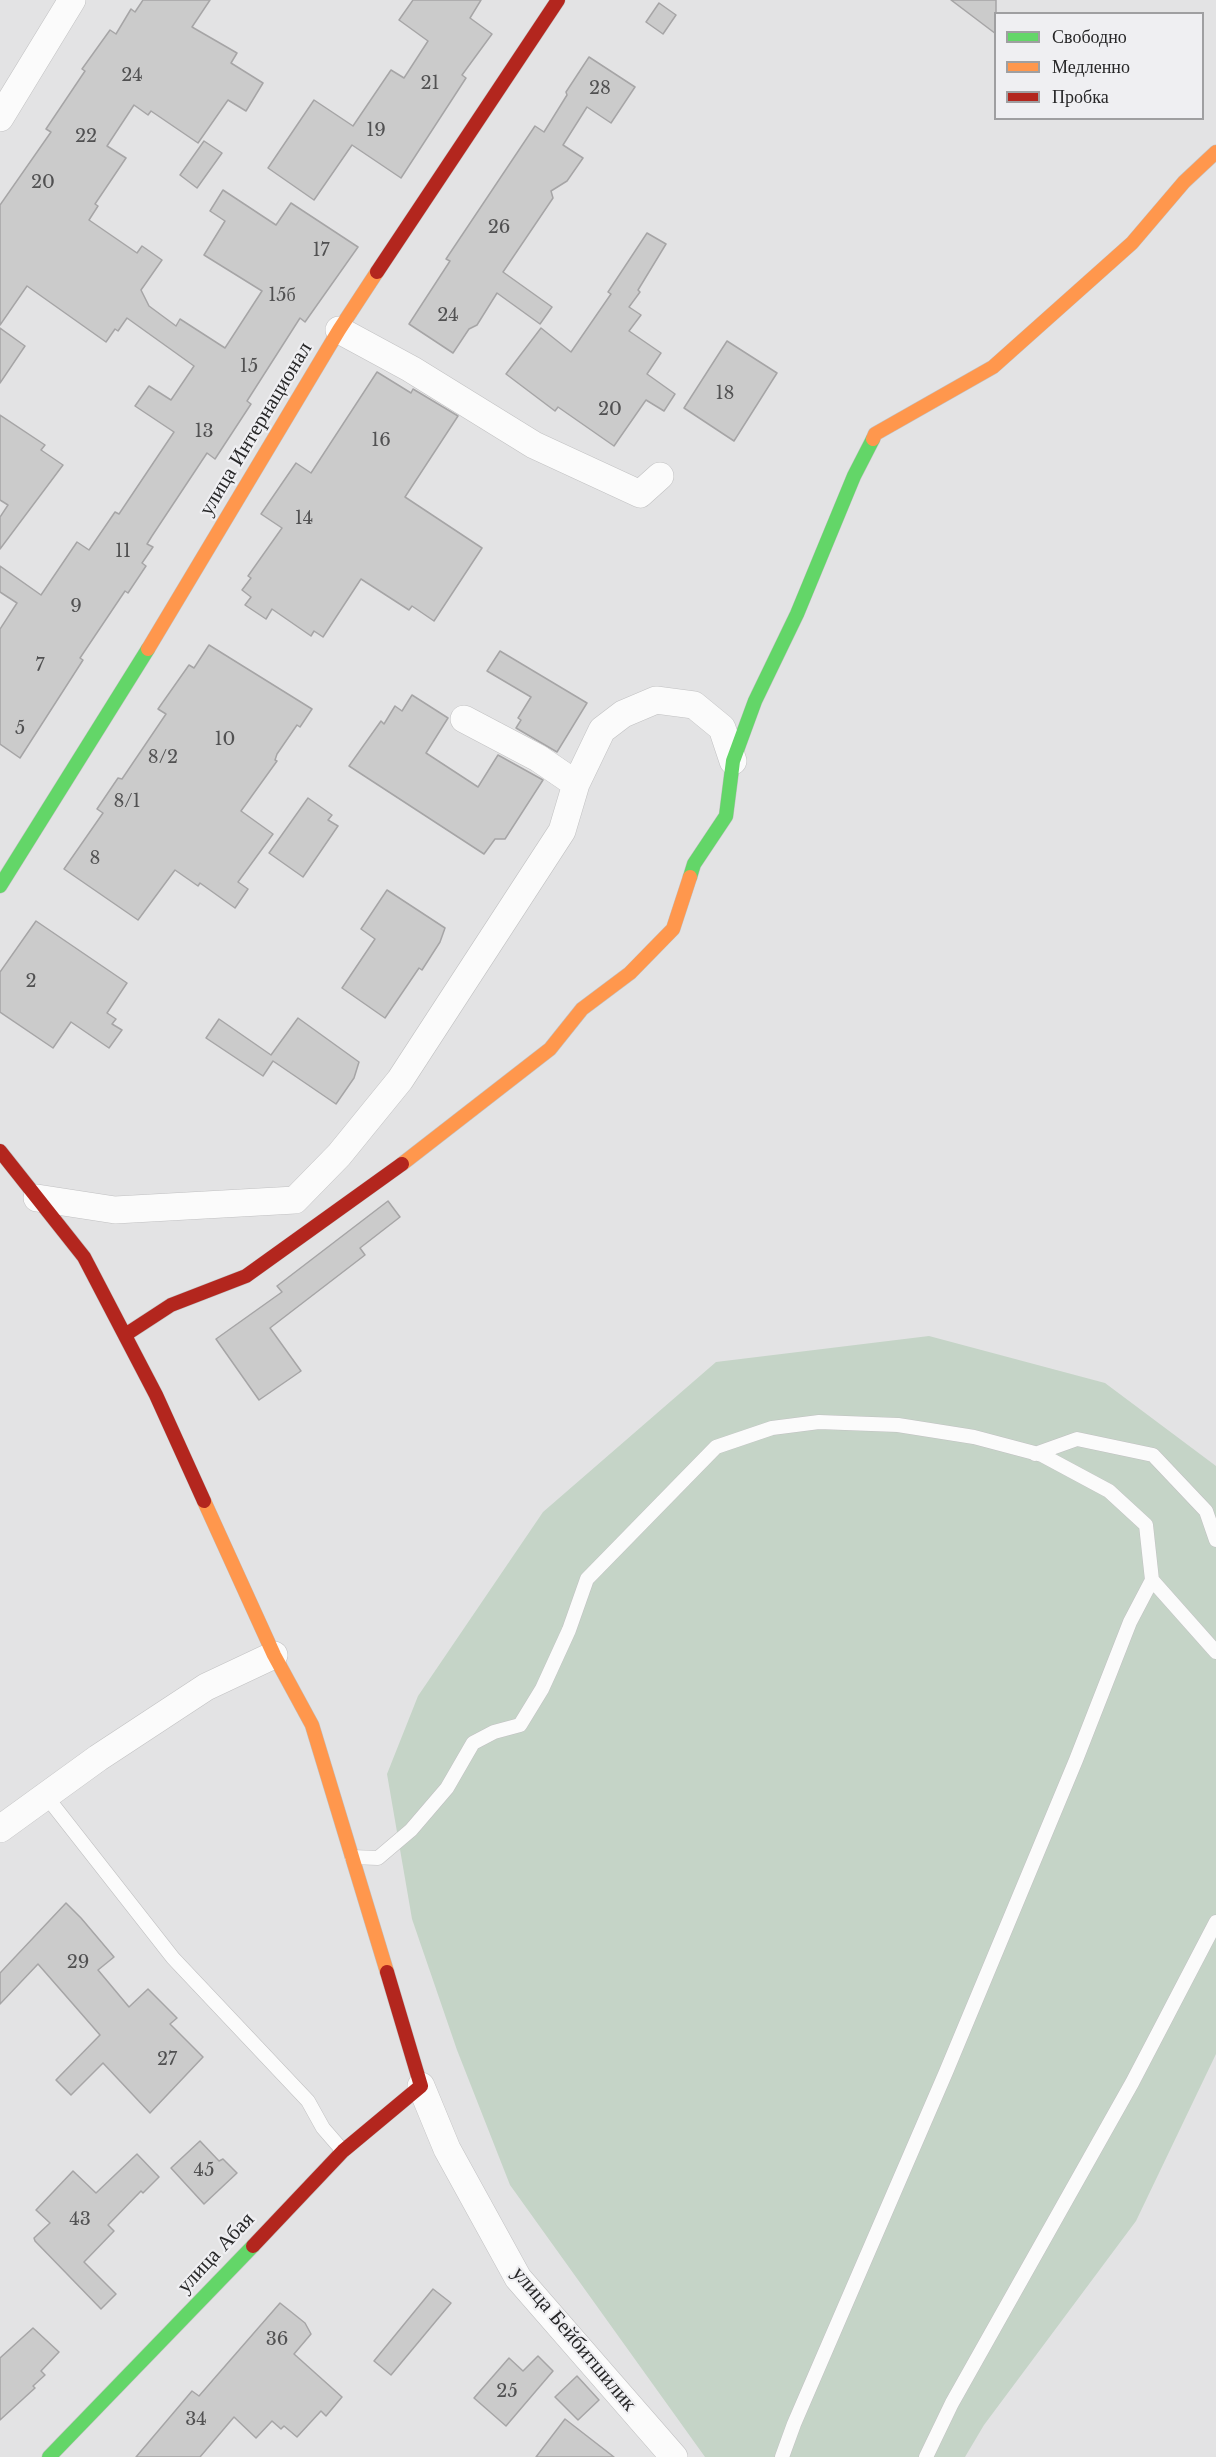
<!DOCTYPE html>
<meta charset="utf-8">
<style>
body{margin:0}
#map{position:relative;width:1216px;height:2457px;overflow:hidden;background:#e3e3e4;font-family:"Libre Baskerville",serif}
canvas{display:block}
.legend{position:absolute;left:994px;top:12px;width:210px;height:108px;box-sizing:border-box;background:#efeff2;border:2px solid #9f9fa1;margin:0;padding:8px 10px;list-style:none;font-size:18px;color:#272728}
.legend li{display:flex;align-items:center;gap:12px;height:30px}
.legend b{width:30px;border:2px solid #9f9fa1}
</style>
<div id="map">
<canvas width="1216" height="2457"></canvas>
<ul class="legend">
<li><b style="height:8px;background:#63d668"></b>Свободно</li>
<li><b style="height:8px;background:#ff974d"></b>Медленно</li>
<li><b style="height:8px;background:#b3261e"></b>Пробка</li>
</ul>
</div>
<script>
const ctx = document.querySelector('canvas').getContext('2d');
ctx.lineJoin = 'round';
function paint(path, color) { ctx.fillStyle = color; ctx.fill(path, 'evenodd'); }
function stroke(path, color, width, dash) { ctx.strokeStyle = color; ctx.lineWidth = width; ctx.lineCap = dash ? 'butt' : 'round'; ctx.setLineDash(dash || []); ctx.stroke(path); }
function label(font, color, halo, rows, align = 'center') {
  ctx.font = font + ' "Libre Baskerville",serif'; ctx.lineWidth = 4.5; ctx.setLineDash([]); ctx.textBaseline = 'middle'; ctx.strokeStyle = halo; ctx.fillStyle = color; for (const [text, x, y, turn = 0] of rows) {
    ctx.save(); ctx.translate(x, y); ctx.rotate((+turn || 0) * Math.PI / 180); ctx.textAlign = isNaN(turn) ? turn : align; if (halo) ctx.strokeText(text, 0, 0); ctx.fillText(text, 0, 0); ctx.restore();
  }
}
const green = new Path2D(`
 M929 1336 1105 1383 1216 1466V2054L1136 2221 984 2425 965 2457H705L510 2185 457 2050 412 1919 387 1774 418 1696 543 1512 716 1362Z`);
const building = new Path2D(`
 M143 0H210L192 27 237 53 231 63 263 83 246 111 228 100 198 143 151 111 148 115 134 105 107 146 126 158 95 204 98 206 89 220 137 253 142 246 162 260 141 290 149 306 176 326 180 319 225 348 262 291 204 255 225 221 210 211 223 190 276 225 291 203 358 247 305 322 300 318 247 401 251 404 215 459 207 453 152 536 147 544 153 547 142 563 146 566 128 593 125 591 80 658 83 660 20 758 0 744V629L17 603 0 592V566L41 595 77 542 89 550 115 512 119 514 174 432 135 406 149 386 171 400 194 366 127 318 118 331 115 329 106 342 27 286 0 325V205L51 132 46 129 85 71 82 69 110 30 116 34 131 9 135 12Z
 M413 0H481L470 18 492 34 462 75 466 78 401 178 352 145 314 200 268 168 314 100 353 126 391 70 404 78 428 41 399 20Z
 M951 0H996V34Z
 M659 3 676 15 663 34 646 22Z
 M589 57 635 87 611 123 587 107 563 145 583 158 567 181 551 191 553 198 503 272 552 307 540 324 497 293 477 325 469 329 453 353 409 324 450 261 446 259 535 126 544 132 567 95 566 92Z
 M204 141 222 153 197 188 180 175Z
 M647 233 666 244 638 290 640 292 629 307 641 315 629 331 661 353 647 374 675 394 664 411 646 400 614 446 558 407 555 411 506 374 541 328 571 352 611 294 608 292Z
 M0 328 25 346 0 383Z
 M727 341 777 373 734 441 684 408Z
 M377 372 411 393 413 389 458 416 405 497 482 548 434 621 412 606 409 610 361 579 323 637 314 631 311 636 272 609 266 619 245 605 251 597 242 590 251 578 248 576 282 528 261 514 296 463 311 473Z
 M0 415 45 445 41 450 63 465 0 549V517L8 505 0 500Z
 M209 645 312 709 300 727 297 725 277 754 275 760 277 761 241 811 273 834 238 882 248 889 235 908 200 883 198 886 175 870 138 920 64 869 103 813 97 809 118 778 122 779 166 714 158 709 189 665 194 668Z
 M500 651 587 703 557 752 516 728 521 720 518 718 531 697 487 671Z
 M412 695 448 718 426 753 478 787 498 755 543 780 505 839H495L484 854 349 766 381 721 384 724 395 706 402 711Z
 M308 798 332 815 328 820 338 826 303 877 269 853Z
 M387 890 445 928 440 942 422 970 419 968 385 1018 342 988 375 939 361 929Z
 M36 921 127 983 107 1013 116 1019 112 1024 122 1030 109 1048 71 1022 53 1048 0 1012V972Z
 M298 1018 359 1062 354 1078 336 1104 273 1061 263 1076 206 1038 219 1019 271 1055Z
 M388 1201 400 1217 360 1248 365 1255 270 1328 301 1371 259 1400 216 1339 282 1292 277 1286Z
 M66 1903 81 1918 114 1957 98 1970 129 2007 148 1989 177 2018 170 2024 203 2057 150 2113 103 2063 71 2095 56 2080 100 2035 38 1964 0 2004V1973Z
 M200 2141 219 2161 223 2159 237 2173 204 2204 171 2168Z
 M137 2154 159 2177 143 2193 141 2191 108 2225 114 2231 84 2262 116 2294 101 2309 35 2241 34 2238 50 2223 36 2210 73 2171 96 2193Z
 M433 2289 451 2303 391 2375 374 2361Z
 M280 2303 305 2323 311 2334 294 2354 342 2397 326 2416 321 2411 297 2437 284 2426 281 2429 272 2421 256 2438 234 2417 200 2457H136L192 2391 199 2396Z
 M33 2328 59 2352 41 2371 45 2375 33 2386 35 2388 0 2420V2358Z
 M538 2356 553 2371 506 2426 474 2398 509 2358 523 2371Z
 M577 2376 599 2400 578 2420 555 2397Z
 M565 2419 614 2457H536Z`);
const lane = new Path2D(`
 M1035 1454 1077 1439 1153 1455 1206 1511 1216 1540
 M1152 1580 1216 1652
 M46 1796 173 1958 308 2101 323 2128 343 2151
 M352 1857 378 1858 411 1830 447 1788 473 1743 494 1732 520 1725 542 1689 569 1630 587 1579 716 1447 772 1428 819 1422 898 1425 974 1437 1042 1455 1109 1491 1146 1525 1152 1580 1130 1622 1076 1760 946 2072 794 2424 782 2457
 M926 2457 952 2403 1132 2083 1216 1922`);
const street = new Path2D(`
 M0 118 72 0
 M339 330 411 369 534 445 640 494 660 476
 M576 784 602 730 623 714 656 700 694 705 722 728 733 761
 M37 1198 115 1210 295 1200 339 1155 400 1080 562 831 576 784 538 758 464 719
 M0 1829 98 1758 206 1687 274 1655
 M421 2086 447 2149 518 2278 674 2457`);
const fast = new Path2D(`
 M690 877 694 864 726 816 733 761 755 701 797 614 854 476 873 439
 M0 886 148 649
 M49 2457 253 2246`);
const slow = new Path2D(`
 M873 439 875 434 993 367 1132 243 1184 182 1216 152
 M148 649 339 330 377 272
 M402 1164 550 1049 582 1009 630 973 673 929 690 877
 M204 1501 274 1655 312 1725 387 1972`);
const jam = new Path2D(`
 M377 272 558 0
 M0 1151 84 1257 156 1395 204 1501
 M125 1335 171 1305 246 1276 402 1164
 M253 2246 343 2151 421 2086 387 1972`);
const numberNames = [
 ["24",132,76],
 ["21",430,84],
 ["28",600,89],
 ["19",376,131],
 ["22",86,137],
 ["20",43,183],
 ["26",499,228],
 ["17",321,251],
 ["15б",282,296],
 ["24",448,316],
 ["15",249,367],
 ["18",725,394],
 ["20",610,410],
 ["13",204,432],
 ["16",381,441],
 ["14",304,519],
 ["11",123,552],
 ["9",76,607],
 ["7",40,666],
 ["5",20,729],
 ["10",225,740],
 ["8/2",163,758],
 ["8/1",127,802],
 ["8",95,859],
 ["2",31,982],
 ["29",78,1963],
 ["27",167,2060],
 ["45",204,2171],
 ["43",80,2220],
 ["36",277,2340],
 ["25",507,2392],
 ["34",196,2420]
];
const streetNames = [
 ["улица Интернационал",256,429,-59],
 ["улица Абая",216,2253,-47],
 ["улица Бейбитшилик",574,2339,50]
];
paint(green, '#c5d4c7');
paint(building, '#cbcbcb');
stroke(building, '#a6a5a6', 1.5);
stroke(lane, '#c1c1c2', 15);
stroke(street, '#c1c1c2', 28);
stroke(fast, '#c1c1c2', 15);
stroke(slow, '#c1c1c2', 15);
stroke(jam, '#c1c1c2', 15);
stroke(lane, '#fbfbfb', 14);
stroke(street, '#fbfbfb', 27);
stroke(fast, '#63d668', 14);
stroke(slow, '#ff974d', 14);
stroke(jam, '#b3261e', 14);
label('18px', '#515152', null, numberNames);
label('21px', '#272728', '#efeff2', streetNames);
</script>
